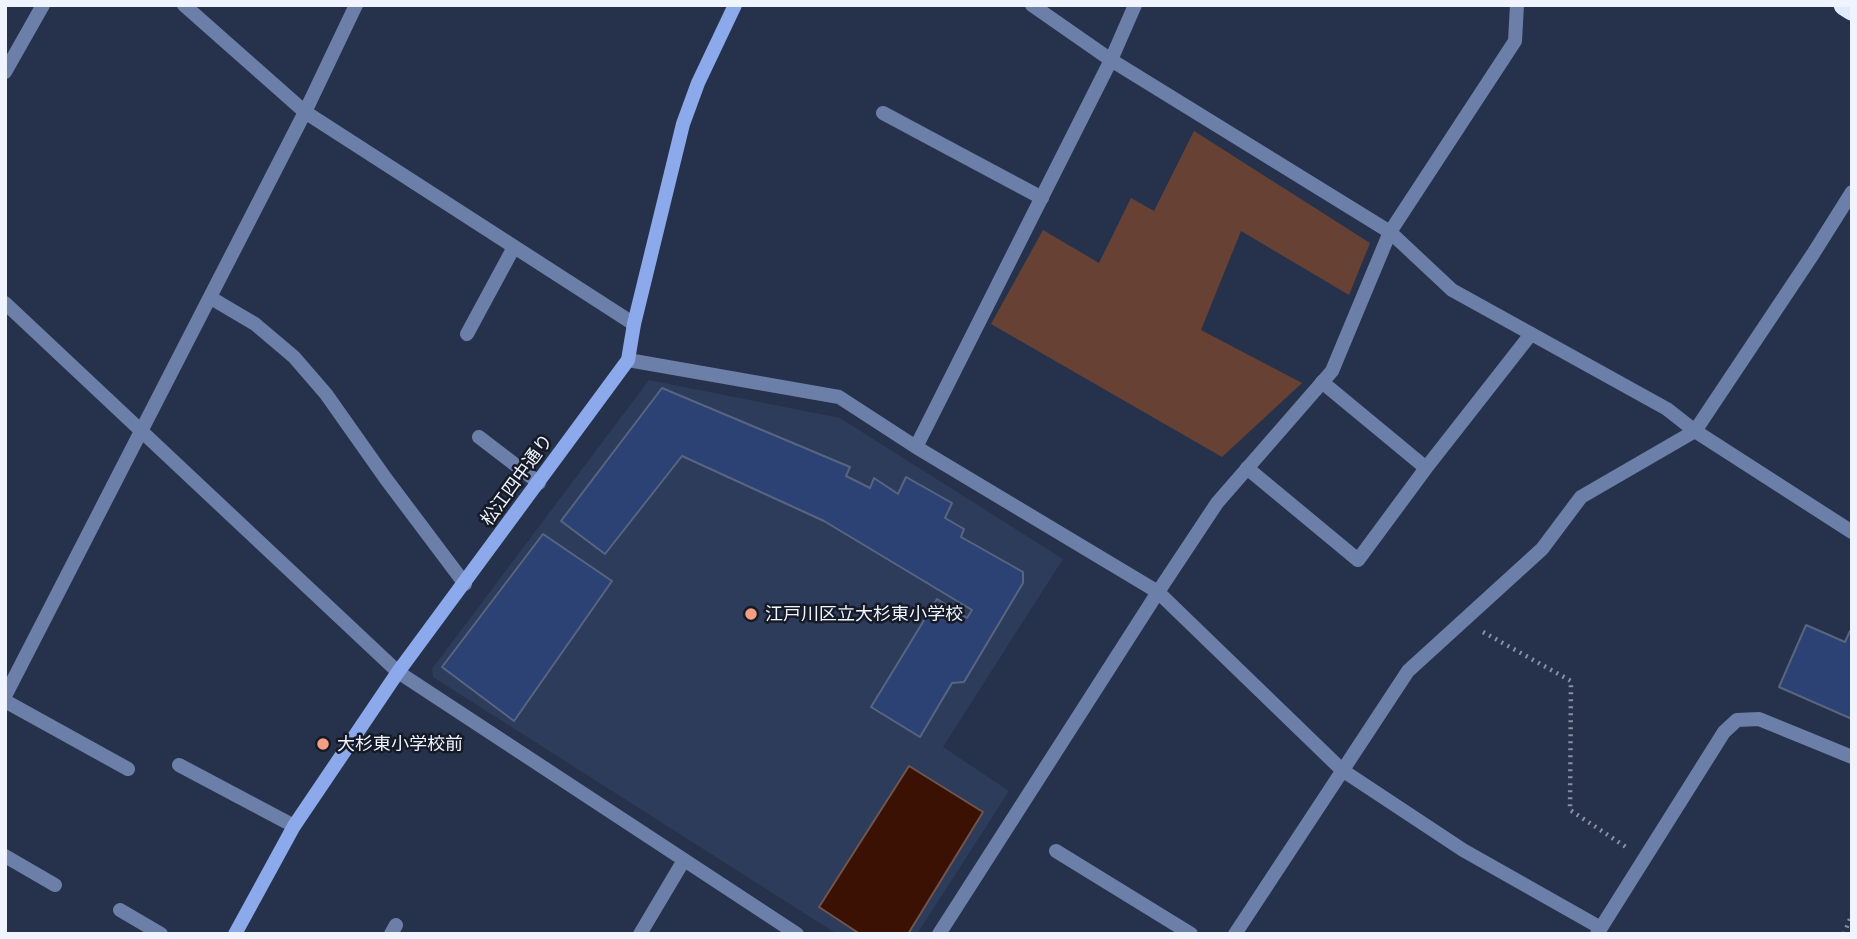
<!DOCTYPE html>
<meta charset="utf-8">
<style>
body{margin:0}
#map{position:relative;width:1857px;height:939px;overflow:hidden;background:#26324b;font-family:"Public Sans",sans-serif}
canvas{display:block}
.frame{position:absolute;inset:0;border:7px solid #eff4fe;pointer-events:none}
</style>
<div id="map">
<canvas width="1857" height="939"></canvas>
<div class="frame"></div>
</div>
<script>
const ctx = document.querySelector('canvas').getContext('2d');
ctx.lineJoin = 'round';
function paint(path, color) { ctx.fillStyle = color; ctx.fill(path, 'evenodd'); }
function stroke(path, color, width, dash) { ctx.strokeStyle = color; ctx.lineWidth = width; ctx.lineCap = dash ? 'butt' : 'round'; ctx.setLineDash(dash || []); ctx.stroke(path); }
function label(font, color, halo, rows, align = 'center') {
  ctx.font = font + ' "Public Sans","Noto Sans JP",sans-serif'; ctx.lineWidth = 5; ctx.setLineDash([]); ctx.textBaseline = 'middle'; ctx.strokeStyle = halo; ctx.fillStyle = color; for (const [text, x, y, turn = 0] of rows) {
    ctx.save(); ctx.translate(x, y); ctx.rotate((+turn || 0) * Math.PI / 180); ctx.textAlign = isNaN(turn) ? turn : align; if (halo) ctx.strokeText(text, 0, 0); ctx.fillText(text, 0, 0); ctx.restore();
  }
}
const built = new Path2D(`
 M649 380 840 418 1063 559 943 747 1009 791 917 934H837L433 677 432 669Z`);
const green = new Path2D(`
 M1194 131 1370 243 1349 295 1241 231 1201 330 1302 383 1222 457 991 324 1043 230 1099 263 1131 198 1154 211Z`);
const water = new Path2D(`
 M909 766 983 812 908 934H860L819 907Z`);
const building = new Path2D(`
 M662 388 850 467 846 476 870 488 874 478 898 494 906 477 952 503 945 518 964 529 961 537 1023 572V583L964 682 952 683 920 737 871 707 937 599 967 618 972 610 824 521 682 456 605 554 561 521Z
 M543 534 612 581 514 721 442 667Z
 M1806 625 1845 642 1850 631 1852 632V719L1779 687Z`);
const path = new Path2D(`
 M1483 632 1571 681 1570 810 1626 847
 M1844 934 1852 914`);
const lane = new Path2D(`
 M883 113 1042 198
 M211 298 255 324 294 357 326 394 386 479 465 584
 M1322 382 1426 468
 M1247 468 1358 560 1426 468 1531 334
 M5 701 128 769
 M179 765 294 826
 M1056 851 1191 934
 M5 856 55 885
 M120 910 161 934
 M391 934 396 925`);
const street = new Path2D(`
 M184 5 305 112 634 324
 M1032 5 1111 60 1390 232 1452 290 1667 409 1695 431 1852 532
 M5 72 43 5
 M5 303 398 672 797 934
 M467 334 514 247
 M628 360 839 397 916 447 1158 592 1342 770 1463 850 1601 928
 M479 437 539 483
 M916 447 1111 60 1135 5
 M5 696 305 112 356 5
 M640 934 684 860
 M939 934 1158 592 1217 503 1332 371 1390 232 1515 41 1517 5
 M1235 934 1408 671 1542 549 1581 497 1695 431 1813 254 1852 192
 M1597 934 1724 732 1737 720 1759 719 1852 757`);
const secondary = new Path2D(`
 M235 934 294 826 398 672 628 360 634 324 683 124 698 83 735 5`);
const highway = new Path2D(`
 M1844 5 1852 10`);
const markers = [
 [751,614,7,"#f39f82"],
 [323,744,7,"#f39f82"]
];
const streetNames = [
 ["松江四中通り",517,480,-54]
];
const poiNames = [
 ["江戸川区立大杉東小学校",765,614],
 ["大杉東小学校前",337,744]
];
paint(built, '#2d3c5a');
paint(green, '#674234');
paint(water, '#3a1103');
stroke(water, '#70554e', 2);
paint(building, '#2d4274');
stroke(building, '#576581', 2);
stroke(path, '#8790a2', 4.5, [2, 5]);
stroke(lane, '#6c7fa8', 14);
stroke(street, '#6c7fa8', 14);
stroke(secondary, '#8caaeb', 14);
stroke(highway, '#e1ebff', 21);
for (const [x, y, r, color] of markers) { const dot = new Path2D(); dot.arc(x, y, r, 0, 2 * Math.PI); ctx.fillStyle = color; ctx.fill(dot); stroke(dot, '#151a26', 2.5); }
label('18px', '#eff4fe', '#151a26', streetNames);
label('18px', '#eff4fe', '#151a26', poiNames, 'left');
</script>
